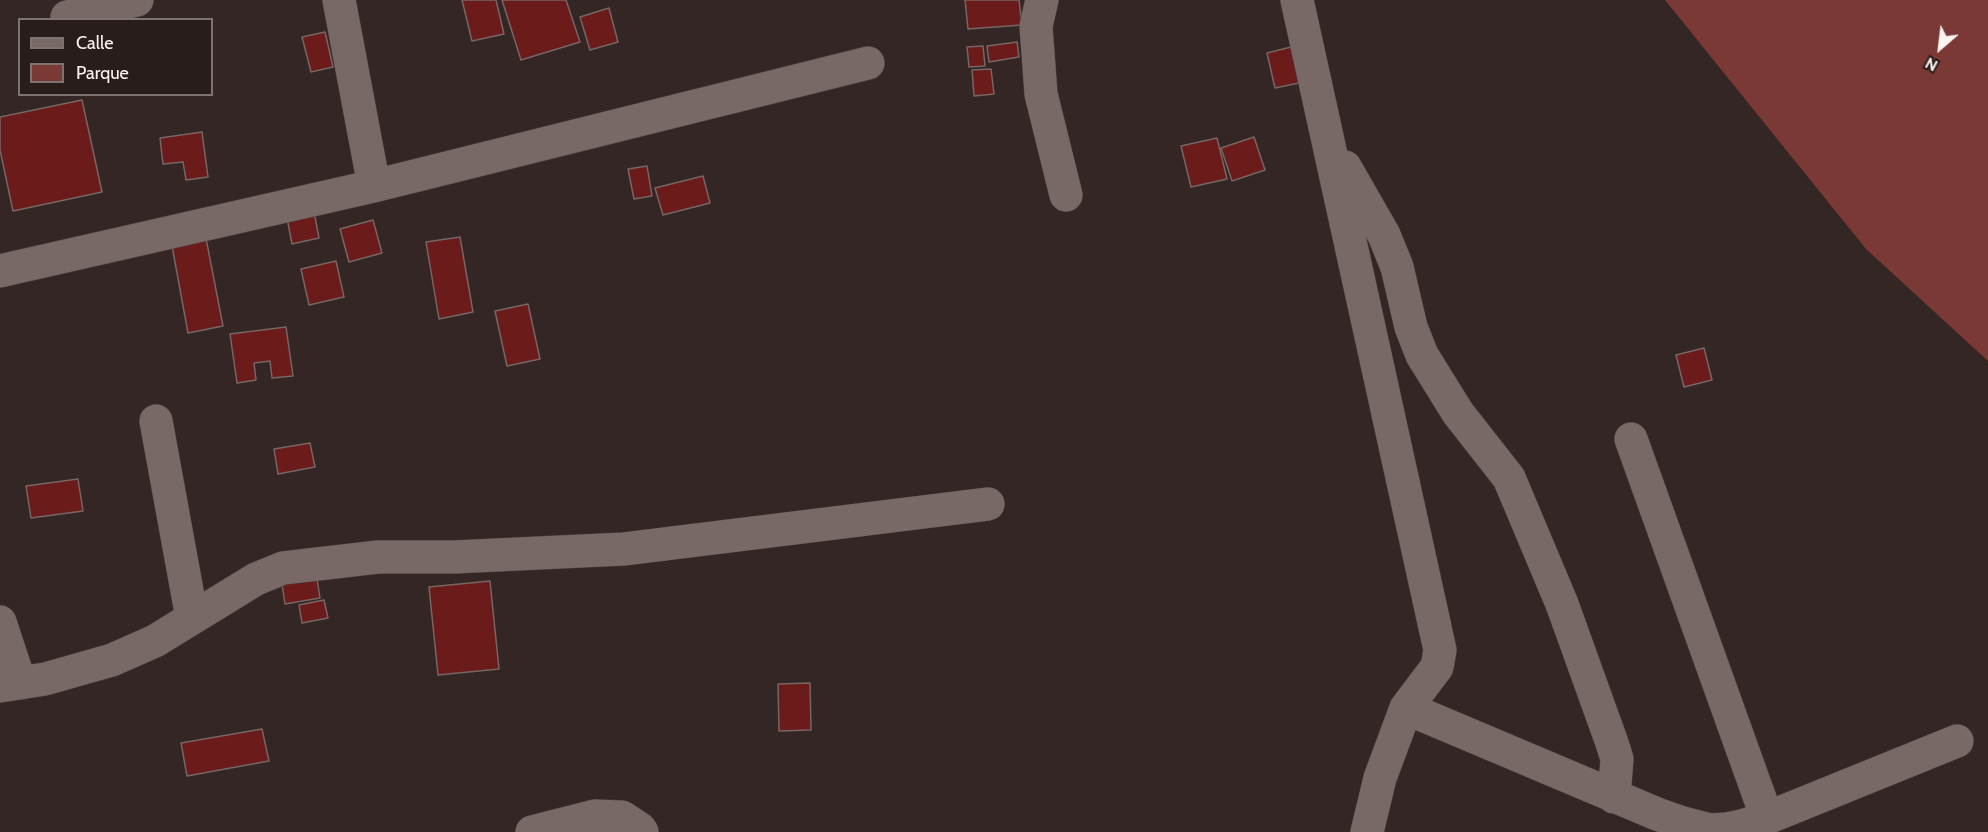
<!DOCTYPE html>
<style>
body{margin:0}
#map{position:relative;width:1988px;height:832px;overflow:hidden;background:#342625;font-family:Cabin,sans-serif}
canvas{display:block}
.legend{position:absolute;left:18px;top:18px;width:195px;height:78px;box-sizing:border-box;background:#291d1b;border:2px solid #7d7371;margin:0;padding:8px 10px;list-style:none;font-size:18px;color:#fcf3f1}
.legend li{display:flex;align-items:center;gap:12px;height:30px}
.legend b{width:30px;border:2px solid #7d7371}
.north{position:absolute;left:1910px;top:18px;width:60px;height:60px;-webkit-text-stroke:4px #291d1b;paint-order:stroke;rotate:208deg;font-size:16px;font-weight:700;line-height:24px;text-align:center;color:#fcf3f1}
.north::after{content:'';display:block;margin:auto;width:21px;height:27px;background:#fcf3f1;clip-path:polygon(50% 0,100% 100%,50% 72%,0 100%)}
</style>
<div id="map">
<canvas width="1988" height="832"></canvas>
<ul class="legend">
<li><b style="height:8px;background:#786866"></b>Calle</li>
<li><b style="height:16px;background:#7a3934"></b>Parque</li>
</ul>
<div class="north">N</div>
</div>
<script>
const ctx = document.querySelector('canvas').getContext('2d');
ctx.lineJoin = 'round';
function paint(path, color) { ctx.fillStyle = color; ctx.fill(path, 'evenodd'); }
function stroke(path, color, width, dash) { ctx.strokeStyle = color; ctx.lineWidth = width; ctx.lineCap = dash ? 'butt' : 'round'; ctx.setLineDash(dash || []); ctx.stroke(path); }
const green = new Path2D(`
 M1665 0H1988V361L1866 249Z`);
const building = new Path2D(`
 M462 0H496L504 34 472 41Z
 M502 0H566L580 42 521 60Z
 M965 0H1019L1022 25 968 29Z
 M609 8 618 42 590 50 580 17Z
 M325 32 333 67 311 72 302 37Z
 M1017 42 1019 57 989 62 987 46Z
 M983 46 985 66 969 67 967 47Z
 M1291 47 1299 83 1275 88 1267 53Z
 M991 69 994 94 974 96 972 70Z
 M82 100 102 192 13 211 0 150V117Z
 M202 132 208 177 186 180 183 162 163 164 160 138Z
 M1254 137 1265 170 1232 181 1221 148Z
 M1217 138 1227 179 1191 187 1181 146Z
 M647 166 652 196 634 199 628 169Z
 M703 176 710 203 663 215 655 188Z
 M314 212 319 238 292 244 287 218Z
 M373 220 382 253 349 262 340 229Z
 M204 228 223 326 188 333 170 235Z
 M460 237 473 312 439 319 426 242Z
 M336 261 344 297 309 305 301 269Z
 M528 304 540 359 507 366 495 311Z
 M286 327 293 376 272 378 270 361 254 363 256 380 237 383 230 334Z
 M1704 348 1712 380 1684 387 1676 355Z
 M310 443 315 467 278 474 274 449Z
 M78 479 83 511 31 518 26 486Z
 M315 566 320 598 285 604 280 572Z
 M490 581 499 669 438 675 429 587Z
 M324 600 328 618 302 623 299 605Z
 M810 683 811 730 779 731 778 684Z
 M262 729 269 761 187 776 181 743Z`);
const minor = new Path2D(`
 M339 0 374 186
 M1042 0 1036 26 1041 94 1066 195
 M1297 0 1440 650 1437 667 1406 708 1380 778 1367 832
 M67 17 137 0
 M1345 167 1384 235 1397 267 1411 327 1422 355 1458 413 1509 478 1562 604 1612 743 1617 759 1614 797
 M0 271 374 186 868 63
 M156 421 192 618
 M1631 439 1767 818
 M0 622 20 683
 M0 686 45 679 112 660 155 641 256 579 283 568 378 557H454L624 549 988 504
 M1406 708 1657 814 1683 823 1710 830 1726 829 1742 826 1767 818 1957 741
 M532 832 595 816 622 817 640 829 642 832`);
paint(green, '#7a3934');
paint(building, '#6b1b1a');
stroke(building, '#766664', 1.5);
stroke(minor, '#4c4140', 34);
stroke(minor, '#786866', 33);
</script>
